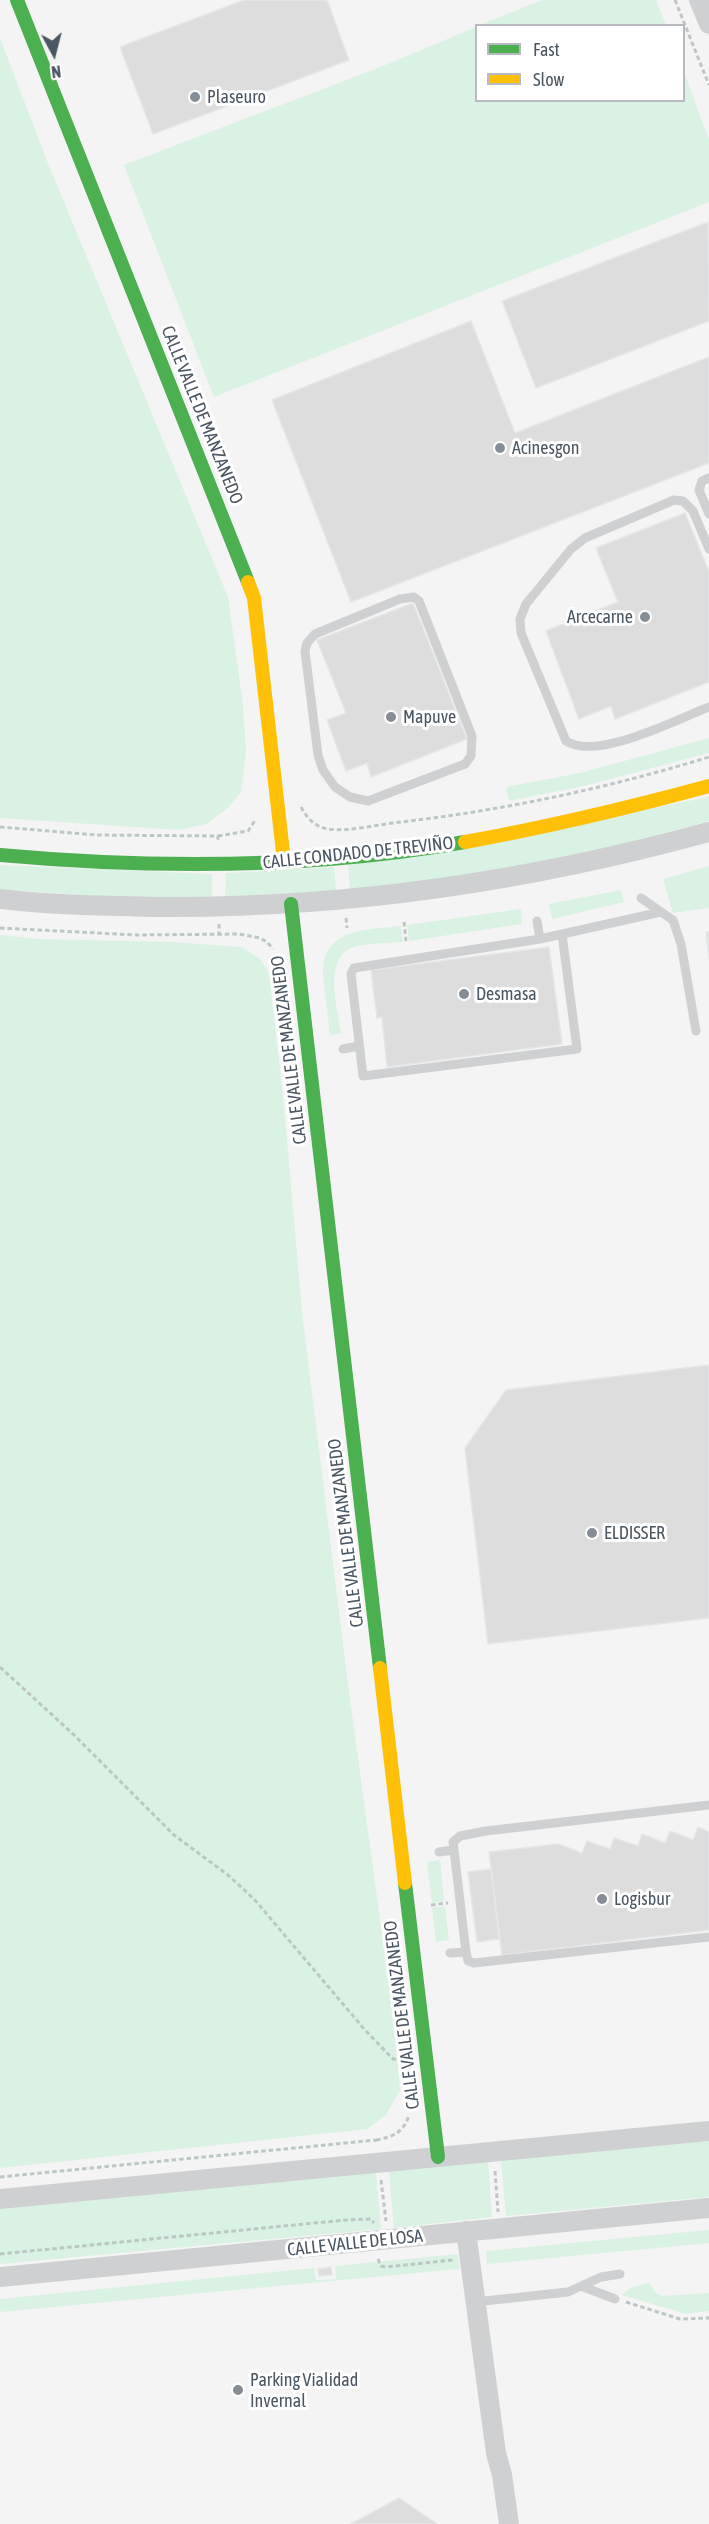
<!DOCTYPE html>
<meta charset="utf-8">
<style>
body{margin:0}
#map{position:relative;width:709px;height:2524px;overflow:hidden;background:#f4f4f4;font-family:"Asap Condensed",sans-serif}
canvas{display:block}
.legend{position:absolute;left:475px;top:24px;width:210px;height:78px;box-sizing:border-box;background:#fff;border:2px solid #b7bbc0;margin:0;padding:8px 10px;list-style:none;font-size:18px;color:#4a5661}
.legend li{display:flex;align-items:center;gap:12px;height:30px}
.legend b{width:30px;border:2px solid #b7bbc0}
.north{position:absolute;left:24px;top:24px;width:60px;height:60px;-webkit-text-stroke:4px #fff;paint-order:stroke;rotate:173deg;font-size:16px;font-weight:700;line-height:24px;text-align:center;color:#4a5661}
.north::after{content:'';display:block;margin:auto;width:21px;height:27px;background:#4a5661;clip-path:polygon(50% 0,100% 100%,50% 72%,0 100%)}
</style>
<div id="map">
<canvas width="709" height="2524"></canvas>
<ul class="legend">
<li><b style="height:8px;background:#4caf50"></b>Fast</li>
<li><b style="height:8px;background:#ffc107"></b>Slow</li>
</ul>
<div class="north">N</div>
</div>
<script>
const ctx = document.querySelector('canvas').getContext('2d');
ctx.lineJoin = 'round';
function paint(path, color) { ctx.fillStyle = color; ctx.fill(path, 'evenodd'); }
function stroke(path, color, width, dash) { ctx.strokeStyle = color; ctx.lineWidth = width; ctx.lineCap = dash ? 'butt' : 'round'; ctx.setLineDash(dash || []); ctx.stroke(path); }
function label(font, color, halo, rows, align = 'center') {
  ctx.font = font + ' "Asap Condensed",sans-serif'; ctx.lineWidth = 6; ctx.setLineDash([]); ctx.textBaseline = 'middle'; ctx.strokeStyle = halo; ctx.fillStyle = color; for (const [text, x, y, turn = 0] of rows) {
    ctx.save(); ctx.translate(x, y); ctx.rotate((+turn || 0) * Math.PI / 180); ctx.textAlign = isNaN(turn) ? turn : align; if (halo) ctx.strokeText(text, 0, 0); ctx.fillText(text, 0, 0); ctx.restore();
  }
}
const green = new Path2D(`
 M542 0H656L666 25H480Z
 M476 27V100H684V72L709 140V202L214 397 124 165 383 66Z
 M0 38 47 161 228 597 243 705 246 752 241 792 228 808 206 824 179 830 0 818Z
 M709 738V753L584 786 509 801 506 787 580 773Z
 M709 797V821L629 843 502 871 350 890 348 865Z
 M0 865 212 874V898L107 897 0 889Z
 M709 866V908L673 913 663 879Z
 M334 867 336 891 225 897 226 873Z
 M621 890 624 902 552 919 549 904Z
 M521 909 522 924 409 941 407 925Z
 M401 926 403 942C388 943 372 943 357 946 321 954 338 1008 341 1033L330 1035 323 974C322 927 368 930 401 926Z
 M0 935 37 939 172 942 242 947 260 959 269 973 284 1105 302 1312 348 1684 392 2008 400 2090 386 2115 367 2129 0 2168Z
 M440 1860 444 1901 432 1903 427 1862Z
 M445 1906 449 1940 436 1942 432 1908Z
 M709 2141V2197L506 2216 501 2160Z
 M488 2161 492 2217 394 2228 389 2171Z
 M376 2172 381 2229 0 2264V2209Z
 M709 2230V2243L487 2264 486 2251Z
 M458 2254 459 2269 0 2312V2299L314 2268 316 2280 336 2279 335 2266Z
 M649 2283 656 2293 662 2296 709 2293V2311L686 2314 622 2295 630 2288Z`);
const building = new Path2D(`
 M244 0H327L349 60 153 134 120 47Z
 M708 222 709 321 536 388 502 301Z
 M471 321 515 433 709 357V463L351 602 272 400Z
 M685 513 709 572V682L615 719 611 706 579 719 546 631 618 602 596 548Z
 M413 603 467 739 371 777 367 763 346 771 327 720 346 713 317 640Z
 M706 932H709V959Z
 M549 947 562 1044 387 1067 382 1017 377 1018 371 970Z
 M709 1365V1618L488 1644 465 1448 506 1390Z
 M698 1827 709 1832V1930L502 1955 489 1852 558 1844 582 1853 587 1841 610 1849 614 1838 638 1846 642 1834 665 1843 670 1831 693 1840Z
 M491 1869 499 1939 477 1942 468 1872Z
 M331 2267 332 2275 319 2276 318 2269Z
 M399 2498 437 2524H351Z`);
const path = new Path2D(`
 M675 0 709 85
 M301 807C307 818 315 827 328 829 348 832 380 824 401 822 505 810 608 788 709 757
 M0 827 96 835 218 836V842
 M218 836 248 831 256 819
 M346 918 347 928
 M404 922 406 941
 M219 924V934
 M0 928 136 935 239 934 260 938 267 942 273 949
 M0 1667 74 1735 174 1835 228 1875 254 1899 365 2030 393 2059 405 2060
 M431 1905 448 1903
 M376 2140C393 2137 404 2132 409 2115
 M495 2171 498 2212
 M0 2177 376 2140 377 2144
 M381 2180 386 2221
 M0 2254 345 2220 371 2219 374 2223
 M378 2259 381 2266 386 2267 453 2260
 M626 2302 680 2319 709 2318`);
const lane = new Path2D(`
 M709 478 702 481 699 490 709 514
 M709 549 693 511 683 501 674 500 585 538 571 549 526 604 520 619 521 633 566 741C597 761 675 720 709 707
 M414 597 419 601 472 736 471 756 465 764 368 801 350 797 335 787 323 770 318 755 305 651 307 643 315 634 400 599Z
 M661 912 673 920 681 944 696 1031
 M537 921 540 939
 M562 934 577 1049 363 1076 351 974 354 968 540 939 661 912 641 898
 M343 1049 359 1046
 M454 1850 453 1842 460 1836 486 1831 709 1805
 M439 1852 454 1850 466 1952 450 1953
 M466 1952 468 1961 474 1963 709 1937
 M581 2286 615 2299
 M475 2302 568 2292 601 2277 620 2274`);
const street = new Path2D(`
 M699 0 709 24
 M0 899C51 905 103 906 154 907 343 909 527 882 709 832
 M0 2199 709 2131
 M466 2231 496 2453 502 2475 509 2524
 M0 2277 709 2208`);
const fast = new Path2D(`
 M17 0 248 582
 M0 855C155 869 311 869 465 842
 M291 904 380 1668
 M405 1883 438 2157`);
const slow = new Path2D(`
 M248 582 254 598 284 861
 M465 842C548 827 628 808 709 786
 M380 1668 405 1883`);
const markers = [
 [195,97,6,"#868d94"],
 [500,448,6,"#868d94"],
 [645,617,6,"#868d94"],
 [391,717,6,"#868d94"],
 [464,994,6,"#868d94"],
 [592,1533,6,"#868d94"],
 [602,1899,6,"#868d94"],
 [238,2390,6,"#868d94"]
];
const poiNames = [
 ["Plaseuro",207,97],
 ["Acinesgon",512,448],
 ["Arcecarne",633,617,"right"],
 ["Mapuve",403,717],
 ["Desmasa",476,994],
 ["ELDISSER",604,1533],
 ["Logisbur",614,1899],
 ["Parking Vialidad",250,2380],
 ["Invernal",250,2401]
];
const streetNames = [
 ["CALLE VALLE DE MANZANEDO",202,415,68],
 ["CALLE CONDADO DE TREVIÑO",358,853,-6],
 ["CALLE VALLE DE MANZANEDO",289,1050,-97],
 ["CALLE VALLE DE MANZANEDO",346,1533,-97],
 ["CALLE VALLE DE MANZANEDO",402,2015,-97],
 ["CALLE VALLE DE LOSA",355,2243,-6]
];
paint(green, '#d9f2e3');
paint(building, '#ddddde');
stroke(building, '#e5e6e7', 1.5);
stroke(path, '#bcc7c4', 3, [4.5, 3]);
stroke(lane, '#ced0d2', 9);
stroke(street, '#ced0d2', 20);
stroke(fast, '#4caf50', 14);
stroke(slow, '#ffc107', 14);
for (const [x, y, r, color] of markers) { const dot = new Path2D(); dot.arc(x, y, r, 0, 2 * Math.PI); ctx.fillStyle = color; ctx.fill(dot); stroke(dot, '#fff', 2); }
label('18px', '#4a5661', '#fff', poiNames, 'left');
label('18px', '#4a5661', '#fff', streetNames);
</script>
